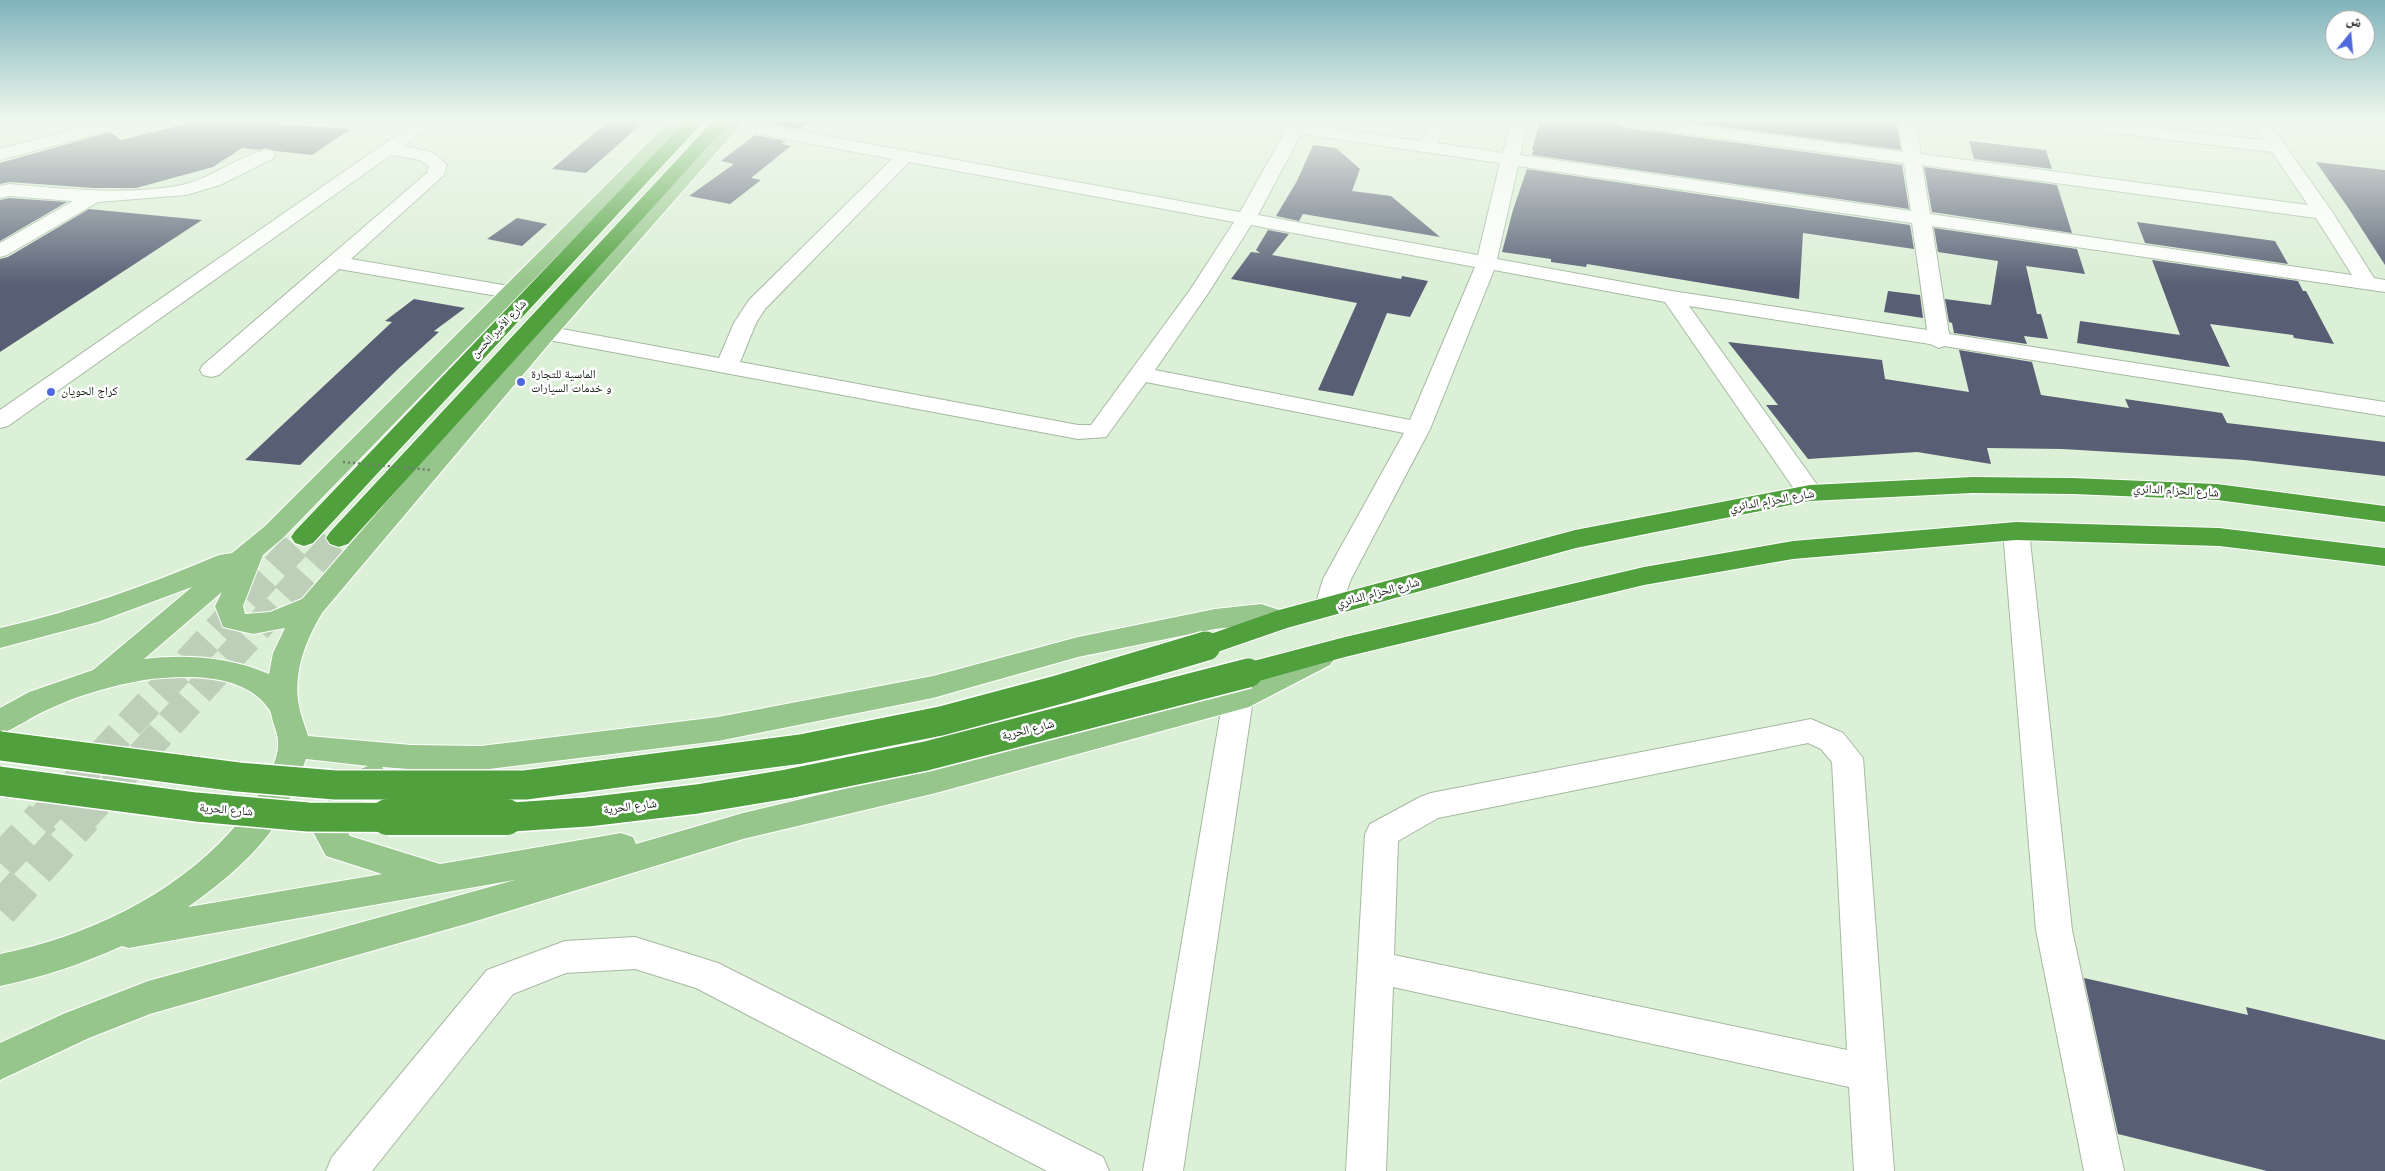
<!DOCTYPE html>
<meta charset="utf-8">
<style>
body{margin:0}
#map{position:relative;width:2385px;height:1171px;overflow:hidden;background:#dcefd7;font-family:"Fira Sans","Noto Naskh Arabic",sans-serif}
canvas{display:block}
.north{position:absolute;left:2325px;top:10px;width:50px;height:50px;box-sizing:border-box;background:#fff;border:1px solid #a1a3a0;border-radius:50%;rotate:17deg;font-size:14px;font-weight:700;line-height:20px;text-align:center;color:#141a12}
.north::after{content:'';display:block;margin:auto;width:18px;height:22px;background:#5169de;clip-path:polygon(50% 0,100% 100%,50% 72%,0 100%)}
</style>
<div id="map">
<canvas width="2385" height="1171"></canvas>
<div class="north">ش</div>
</div>
<script>
const ctx = document.querySelector('canvas').getContext('2d');
ctx.lineJoin = 'round';
function paint(path, color) { ctx.fillStyle = color; ctx.fill(path, 'evenodd'); }
function stroke(path, color, width, dash) { ctx.strokeStyle = color; ctx.lineWidth = width; ctx.lineCap = dash ? 'butt' : 'round'; ctx.setLineDash(dash || []); ctx.stroke(path); }
function label(font, color, halo, rows, align = 'center') {
  ctx.font = font + ' "Fira Sans","Noto Naskh Arabic",sans-serif'; ctx.lineWidth = 5; ctx.setLineDash([]); ctx.textBaseline = 'middle'; ctx.strokeStyle = halo; ctx.fillStyle = color; for (const [text, x, y, turn = 0] of rows) {
    ctx.save(); ctx.translate(x, y); ctx.rotate((+turn || 0) * Math.PI / 180); ctx.textAlign = isNaN(turn) ? turn : align; if (halo) ctx.strokeText(text, 0, 0); ctx.fillText(text, 0, 0); ctx.restore();
  }
}
const building = new Path2D(`
 M197 121H235L351 129 312 155 275 151 266 148 259 150 242 148 213 167 136 188H93L9 182 0 184V163L110 132 121 140Z
 M609 121H645L586 173 552 169Z
 M774 121H812L800 129 770 124Z
 M1540 121H1617L1620 126 1628 128 1902 165 1909 209 1532 155 1534 150H1532Z
 M1676 121H1896L1901 150Z
 M755 135 786 141 781 144 791 146 751 178 761 180 730 204 689 196 734 164 721 161Z
 M1969 141 2046 150 2052 169 1974 159Z
 M1313 145 1336 148 1360 169 1352 191 1391 196 1440 237 1303 214 1299 221 1276 216 1297 181Z
 M2316 162 2385 170V265L2349 209Z
 M1924 167 2057 185 2072 233 1932 212Z
 M1527 169 1910 225 1914 249 1803 233 1799 299 1587 264 1586 267 1551 262V259L1502 252 1513 210Z
 M9 198 67 202 0 241V200Z
 M89 209 202 220 0 352V259L8 257Z
 M517 218 547 224 522 246 487 239Z
 M2137 222 2275 241 2288 264 2145 243Z
 M1934 228 2077 249 2085 274 2026 266 2037 314H2041L2048 339 2024 336 2027 344 1954 333 1952 323 1949 322 1945 299 1991 305 1998 261 1938 252Z
 M1268 230 1289 234 1272 255 1401 279 1402 276 1428 281 1410 317 1387 313 1353 396 1318 390 1357 303 1231 279 1251 252 1260 253 1256 250Z
 M2152 260 2298 281 2303 291H2306L2334 344 2294 338 2293 335 2210 324 2230 367 2077 343 2080 321 2180 335Z
 M1888 291 1920 295 1923 318 1884 312Z
 M414 299 465 308 434 331 439 332 399 368 300 465 245 460 392 322 385 321Z
 M1728 342 1882 360 1885 379 1969 392 1959 350 2032 362 2041 395 2129 408 2125 399 2222 413 2227 423 2385 442V476L2245 460 2063 449 1987 448 1991 464 1917 452 1808 459 1766 405H1778Z
 M2084 978 2248 1015 2246 1007 2385 1040V1171H2267L2118 1134Z`);
const highwayTunnelFar1 = new Path2D(`
 M41 819 304 537
 M83 819 339 538`);
const highwayTunnel = new Path2D(`
 M0 863 43 817
 M0 910 84 817`);
const minor = new Path2D(`
 M106 121H133L130 125 0 160V149Z
 M417 121H437L403 146 432 152 447 165 444 175 351 259 509 286 516 288 519 292 516 296 509 298 339 269 219 375 211 377 203 375 200 370 203 365 427 173 429 166 420 160 391 155 8 426 0 428V410Z
 M728 121H744L1240 212 1285 132 1248 126 1242 125 1240 121H1281L1421 141 1432 121H1448L1437 143 1503 153 1511 121H1527L1520 155 1911 211 1904 163 1628 126 1622 125 1619 121H1664L1903 152 1898 121H1915L1921 154 2308 205 2272 152 2055 126 2049 125 2046 121H2096L2264 140 2251 121H2268L2333 213 2374 278 2385 280V292L1932 226 1949 334 2385 402V416L1944 346 1939 348 1930 344 1689 306 1823 493 1819 499 1810 501 1801 499 1665 302 1494 270 1430 429 1351 579 1339 613 1329 616 1319 613 1315 606 1323 579 1404 433 1146 382 1106 437 1078 439 538 338 535 333 538 328 546 326 719 358 734 323 749 300 892 159 734 129 728 128 725 124ZM1301 134 1500 163 1478 255 1258 215ZM909 162 1234 222 1190 290 1091 425H1078L740 362 756 323 765 309ZM1922 165 2316 218 2352 275 1930 214ZM1518 166 1912 223 1927 330 1672 291 1497 259ZM1251 225 1475 267 1410 420 1155 370 1209 292Z
 M266 150 272 151 275 155 272 159 220 185 186 195 98 202 7 255 0 257V243L73 201 9 196 0 198V186L9 184C65 189 122 195 177 186 210 180 235 157 266 150Z
 M2016 522 2025 525 2029 531 2072 930 2124 1171H2084L2036 930 2003 531 2007 525Z
 M1238 688 1249 691 1253 699 1183 1171H1143L1223 699 1227 691Z
 M1811 719 1843 733 1863 758 1894 1171H1854L1849 1087 1393 987 1386 1171H1346L1365 834 1370 824 1420 797 1431 793ZM1808 743 1821 749 1832 762 1847 1050 1394 955 1398 841 1438 818Z
 M635 937 718 963 1103 1157 1109 1171H1047L696 988 635 969 566 973 513 994 372 1171H326L332 1157 487 970 565 941Z`);
const major = new Path2D(`
 M670 121H688L283 538 263 555 243 606 245 614 270 612 302 599 538 328 727 121H744L554 338 322 613C305 642 293 672 299 706 301 716 305 726 308 736L411 745 481 746 718 717 933 676 1078 637 1215 609 1261 604 1289 613 1293 620 1289 627 1279 630 1260 624 1215 629 1078 657 933 698 718 741 481 770 434 771 382 767 389 777C384 787 377 790 369 797 357 806 351 817 347 831L350 836 440 864 621 833 633 837 636 844 743 813 936 767 1229 690 1320 647 1330 651 1335 658 1330 665 1249 707 1238 710 936 793 743 839 473 922 150 1014 89 1038 0 1080V1043L63 1014 148 981 515 880 129 948 122 946C82 964 43 977 0 986V954C85 937 171 897 230 832 247 813 276 773 278 747 279 739 276 730 273 722 272 717 271 711 268 708 243 672 183 675 144 680 111 686 78 695 47 710 31 717 17 728 0 734V708L29 692 93 670 192 587 98 622 0 648V628C76 611 148 585 219 555L232 553 265 526ZM222 592 215 606 223 627 253 634 285 628 273 653 269 674C230 657 186 654 144 659ZM306 759 368 766C338 776 323 805 313 832L326 856 382 874 188 907C223 882 259 853 281 816 291 798 299 778 306 759Z`);
const highway = new Path2D(`
 M686 121H704L313 543 304 546 295 543 291 537 295 531Z
 M713 121H731L348 544 339 547 330 544 326 538 330 532Z
 M1972 477 2073 478 2217 484 2385 506V522L2217 500 2073 494 1972 493 1810 501 1576 548 1287 628 1206 656 1196 653 1192 646 1196 639 1279 610 1575 530 1810 485Z
 M2016 522 2219 528 2385 548V566L2219 546 2016 540 1793 559 1644 585 1345 657 1248 684 1238 681 1233 673 1238 665 1345 637 1644 567 1793 541Z`);
const pathBridge = new Path2D(`
 M343 462 430 470`);
const highwayBridgeFar1 = new Path2D(`
 M0 746 238 777 335 785H525L801 749 941 721 1061 689 1206 646
 M0 781 196 807 308 817 497 818 587 812 697 799 787 784 926 756 1248 673`);
const highwayBridge = new Path2D(`
 M388 817H506`);
const markers = [
 [521,382,5,"#5169de"],
 [51,392,5,"#5169de"]
];
const farStreetnames = [
 ["شارع الأمير الحسن",499,329,-47]
];
const poiNames = [
 ["الماسية للتجارة",531,375],
 ["و خدمات السيارات",531,389],
 ["كراج الحويان",61,392]
];
const streetNames = [
 ["شارع الحزام الدائري",2176,491,3],
 ["شارع الحزام الدائري",1772,501,-10],
 ["شارع الحزام الدائري",1378,593,-15],
 ["شارع الحرية",1028,730,-14],
 ["شارع الحرية",630,807,-7],
 ["شارع الحرية",226,810,5]
];
paint(building, '#585f75');
stroke(highwayTunnelFar1, '#becfb9', 29, [29, 14]);
stroke(highwayTunnel, '#becfb9', 36, [36, 18]);
stroke(minor, '#a6b9a2', 2);
stroke(major, '#fff', 2);
stroke(highway, '#fff', 2);
paint(minor, '#fff');
paint(major, '#96c68b');
paint(highway, '#50a03e');
stroke(highwayBridgeFar1, '#fff', 32, []);
stroke(highwayBridge, '#fff', 39, []);
stroke(pathBridge, '#717d6e', 2.5, [2, 3]);
stroke(highwayBridgeFar1, '#50a03e', 29);
stroke(highwayBridge, '#50a03e', 36);
const sky = ctx.createLinearGradient(0, 0, 0, 285);
sky.addColorStop(0, '#7fb3bc');
sky.addColorStop(0.42, '#eff8ed');
sky.addColorStop(1, '#eff8ed00');
ctx.fillStyle = sky;
ctx.fillRect(0, 0, 2385, 285);
for (const [x, y, r, color] of markers) { const dot = new Path2D(); dot.arc(x, y, r, 0, 2 * Math.PI); ctx.fillStyle = color; ctx.fill(dot); stroke(dot, '#fff', 2); }
label('11px', '#141a12', '#fff', farStreetnames);
label('12px', '#141a12', '#fff', poiNames, 'left');
label('12px', '#141a12', '#fff', streetNames);
</script>
